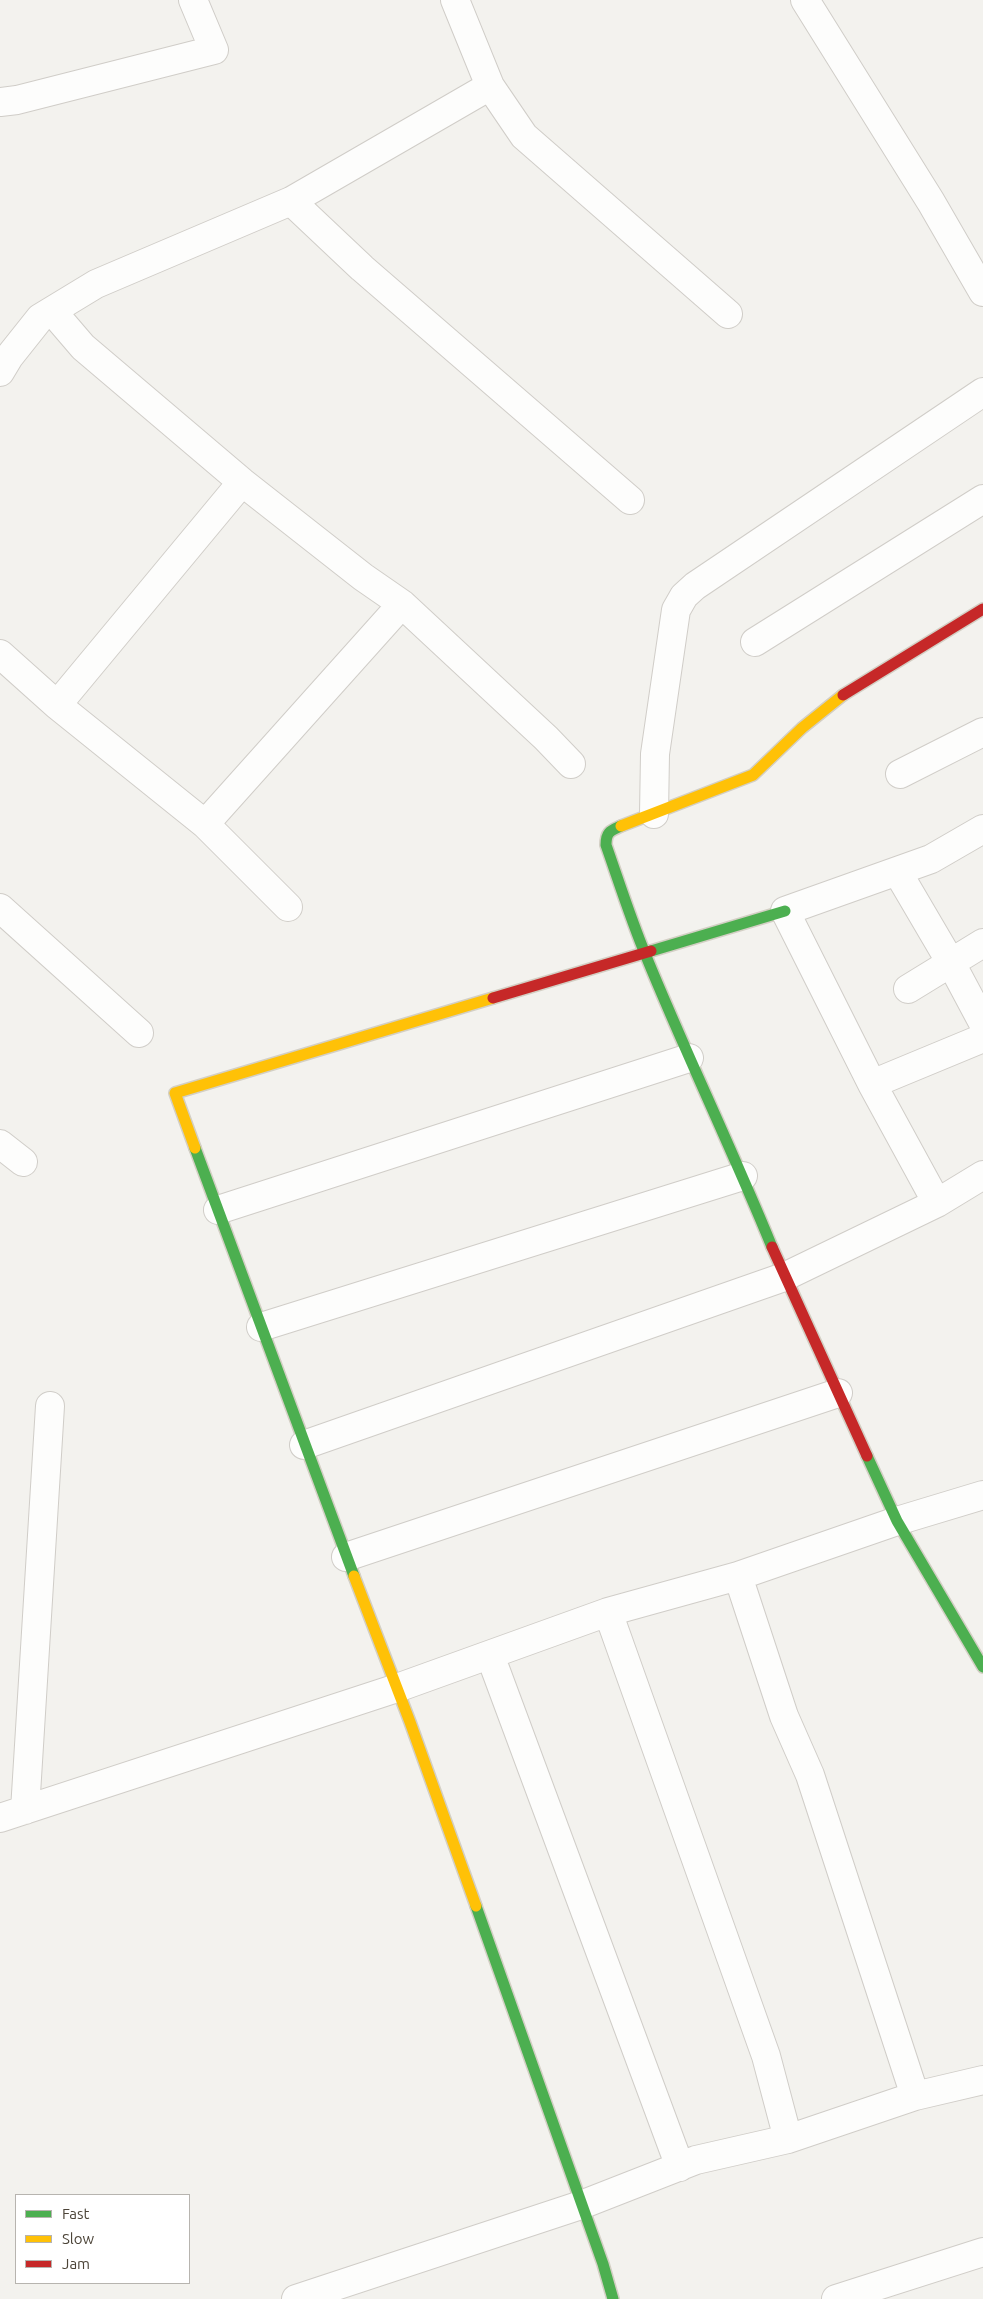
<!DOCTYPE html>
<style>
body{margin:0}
#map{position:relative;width:983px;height:2299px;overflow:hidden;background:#f3f2ee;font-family:Ubuntu,sans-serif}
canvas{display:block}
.legend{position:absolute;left:15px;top:2194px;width:175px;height:90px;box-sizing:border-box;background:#fff;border:1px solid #b7b4af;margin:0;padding:6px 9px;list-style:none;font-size:15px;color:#4c4438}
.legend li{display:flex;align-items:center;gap:10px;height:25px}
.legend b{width:25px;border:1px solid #b7b4af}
</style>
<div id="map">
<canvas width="983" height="2299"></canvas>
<ul class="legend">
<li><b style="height:6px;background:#4caf50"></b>Fast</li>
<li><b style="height:6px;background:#ffc107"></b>Slow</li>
<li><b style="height:6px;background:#c62828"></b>Jam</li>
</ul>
</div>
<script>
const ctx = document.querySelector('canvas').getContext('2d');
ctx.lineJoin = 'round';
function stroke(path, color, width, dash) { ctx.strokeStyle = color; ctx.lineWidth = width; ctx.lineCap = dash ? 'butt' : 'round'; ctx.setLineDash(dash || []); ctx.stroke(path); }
const street = new Path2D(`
 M455 0 490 86 524 136 728 314
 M805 0 931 202 983 292
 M0 102 17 100 214 50 193 0
 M291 201 362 268 630 500
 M53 312 83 347 242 482 363 577 402 604 546 738 571 764
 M0 372 9 357 40 318 96 284 291 201 490 86
 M755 642 983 499
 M0 654 57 705 205 824 288 907
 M57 705 242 482
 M900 774 983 732
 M654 814 655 754 676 610 684 596 695 586 983 392
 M205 824 402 604
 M983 829 931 859 785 911 872 1084 937 1203 983 1175
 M897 871 951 963 983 1023
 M0 908 139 1033
 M908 989 983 943
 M872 1084 983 1038
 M0 1144 23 1162
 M218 1210 689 1058
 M261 1327 743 1176
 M304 1445 784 1277 937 1203
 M346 1557 838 1393
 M738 1576 784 1716 810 1775 915 2096
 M608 1612 766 2056 788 2139
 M490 1655 680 2167
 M25 1810 50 1406
 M0 1818 397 1688 608 1612 738 1576 897 1521 983 1495
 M296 2299 581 2205 696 2160 788 2139 915 2096 983 2080
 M836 2299 983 2252`);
const fast = new Path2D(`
 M621 826C610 831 606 832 606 845 619 882 631 920 646 956 686 1054 732 1149 772 1247
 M651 951 785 911
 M195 1148 354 1576
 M867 1456 897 1521 983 1667
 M476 1906 603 2264 613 2299`);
const slow = new Path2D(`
 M621 826 753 775 802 728 843 695
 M195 1148 175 1093 493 998
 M354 1576 410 1722 476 1906`);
const jam = new Path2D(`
 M843 695 983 609
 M493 998 651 951
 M772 1247 867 1456`);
stroke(street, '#d0cdc8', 30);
stroke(fast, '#d3cfc4', 14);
stroke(slow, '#d3cfc4', 14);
stroke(jam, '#d3cfc4', 14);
stroke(street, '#fdfdfc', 28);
stroke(fast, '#4caf50', 11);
stroke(slow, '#ffc107', 11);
stroke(jam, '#c62828', 11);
</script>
